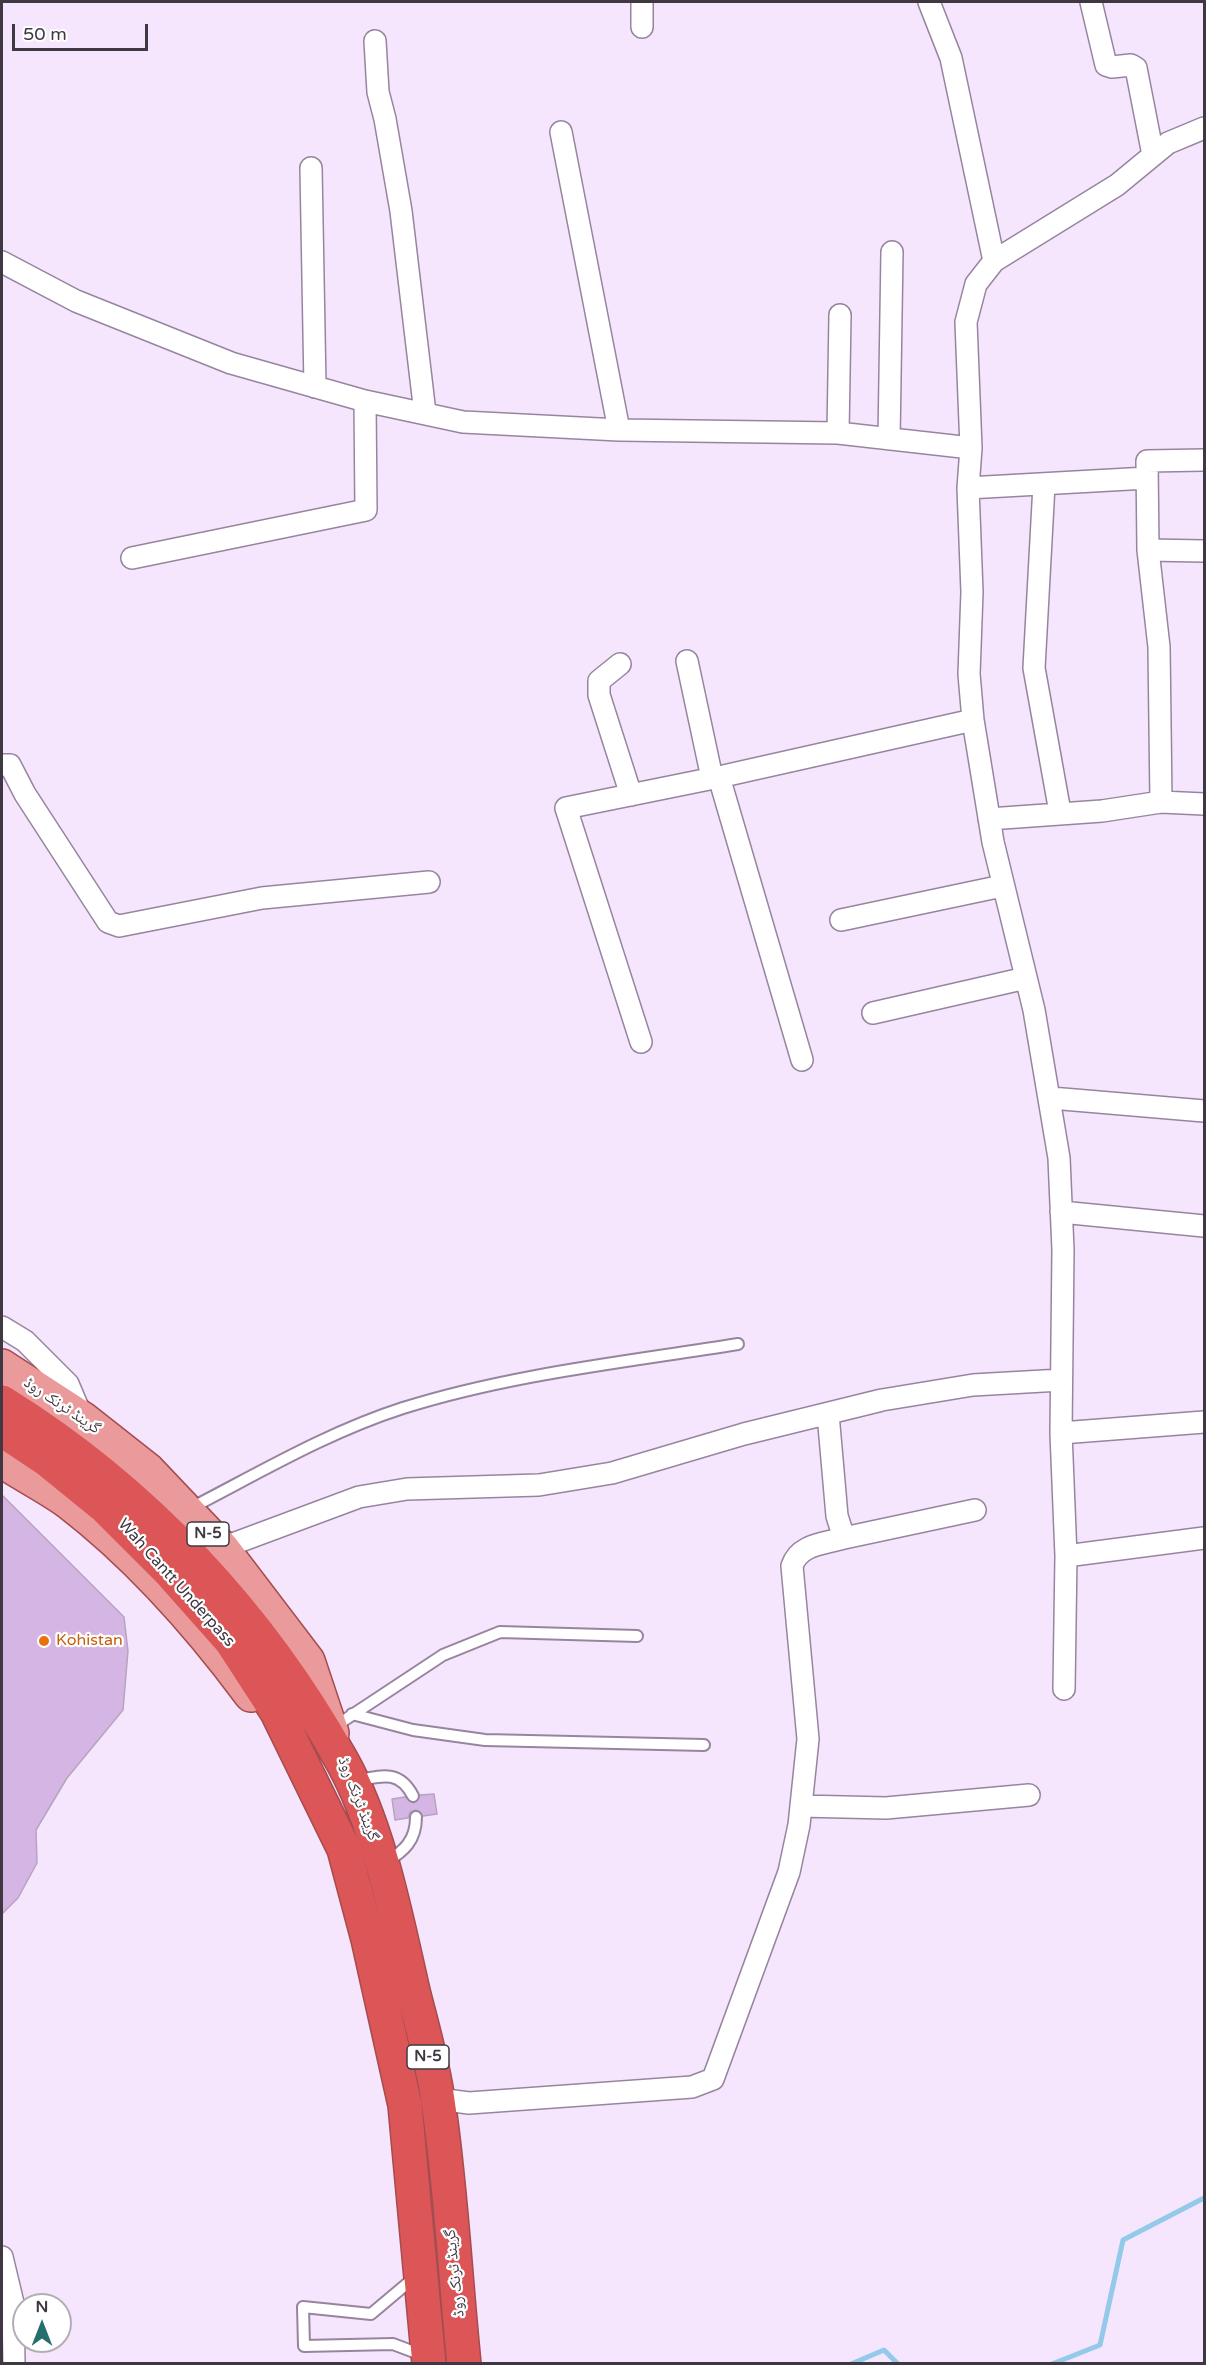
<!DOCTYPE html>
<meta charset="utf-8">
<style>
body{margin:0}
#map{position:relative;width:1206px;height:2365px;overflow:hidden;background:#f5e6fd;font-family:"Varela Round",sans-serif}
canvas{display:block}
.frame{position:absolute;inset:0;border:3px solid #3f3843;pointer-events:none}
.north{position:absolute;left:12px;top:2293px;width:60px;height:60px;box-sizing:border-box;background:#fff;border:2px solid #b2afb4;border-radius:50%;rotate:0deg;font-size:16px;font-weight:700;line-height:24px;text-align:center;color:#3f3843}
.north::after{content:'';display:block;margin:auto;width:21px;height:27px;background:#25706f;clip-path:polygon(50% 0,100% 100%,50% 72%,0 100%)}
.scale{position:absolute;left:12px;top:24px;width:136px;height:27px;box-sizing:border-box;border:3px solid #3f3843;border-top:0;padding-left:8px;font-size:18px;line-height:21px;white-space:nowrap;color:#3f3843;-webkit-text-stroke:4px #fff;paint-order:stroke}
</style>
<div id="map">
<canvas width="1206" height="2365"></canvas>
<div class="frame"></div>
<div class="north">N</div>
<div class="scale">50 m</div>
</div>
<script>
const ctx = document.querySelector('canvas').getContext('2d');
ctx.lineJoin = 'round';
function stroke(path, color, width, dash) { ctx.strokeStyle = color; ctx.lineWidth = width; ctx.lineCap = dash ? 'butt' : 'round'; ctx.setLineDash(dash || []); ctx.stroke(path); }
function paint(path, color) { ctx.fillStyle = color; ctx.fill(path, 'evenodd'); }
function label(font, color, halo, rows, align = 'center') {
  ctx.font = font + ' "Varela Round","Noto Naskh Arabic",sans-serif'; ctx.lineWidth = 4.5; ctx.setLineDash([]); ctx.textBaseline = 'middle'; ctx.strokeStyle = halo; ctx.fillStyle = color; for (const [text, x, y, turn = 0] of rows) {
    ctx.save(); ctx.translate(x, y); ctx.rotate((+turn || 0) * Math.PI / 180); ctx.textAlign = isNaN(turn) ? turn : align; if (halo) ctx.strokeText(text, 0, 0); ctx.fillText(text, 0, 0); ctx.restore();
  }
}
const stream = new Path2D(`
 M851 2364 884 2350 898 2364
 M1052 2364 1100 2345 1123 2240 1204 2198`);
const building = new Path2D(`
 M2 1495 124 1617 128 1651 123 1710 67 1778 36 1830 37 1863 18 1898 2 1914Z
 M434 1794 437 1814 423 1816 416 1810 410 1812 408 1818 395 1820 392 1799 405 1797 414 1803 420 1795Z`);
const lane = new Path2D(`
 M189 1509C259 1473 328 1432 403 1408 511 1374 626 1362 738 1344
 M352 1714 413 1730 485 1740 704 1745
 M334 1727 443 1655 500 1632 637 1636
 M355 1781C381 1776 399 1769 413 1796
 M385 1863C404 1851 416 1841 416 1817
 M415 2277 371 2314 303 2307 304 2346 393 2344 422 2355`);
const street = new Path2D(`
 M642 2V27
 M929 2 951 58 994 261
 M1091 2 1106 65 1112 67 1131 65 1136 68 1153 155
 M375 41 378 92 385 119 401 211 425 413
 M561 132 619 430
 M311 168 315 387
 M2 262 76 301 231 363 365 401 463 422 619 430 838 433 971 448
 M838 433 840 315
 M889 439 892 252
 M1044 485 1034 668 1060 812
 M968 488 1147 478
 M1148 550 1204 551
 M132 558 366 510 365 401
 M687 661 712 778
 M620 664 599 681V695L631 795
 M2 765H10L25 794 108 922 119 926 262 898 429 882
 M719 777 802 1060
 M1161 802 1159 647 1148 550 1147 461 1204 460
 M989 819 1102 811 1161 802 1204 804
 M841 920 1002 886
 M873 1013 1026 978
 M641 1042 566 808 719 777 973 720
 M1051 1098 1204 1111
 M1061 1212 1204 1226
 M2 1327 25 1341 68 1384 82 1417
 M1061 1433 1204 1422
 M844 1538 975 1510
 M222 1548 359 1497 407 1489 539 1485 612 1473 744 1434 882 1400 973 1385 1061 1380
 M1066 1556 1204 1538
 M1064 1689 1066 1556 1061 1433 1063 1250 1059 1158 1034 1010 993 842 973 720 969 674 972 592 968 488 971 448 966 322 976 284 994 261 1117 185 1168 143 1204 128
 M801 1806 886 1808 1029 1795
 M438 2099 469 2103 692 2087 713 2079 789 1872 799 1825 808 1739 792 1566C799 1544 824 1544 844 1538L837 1516 828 1414
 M2 2257 13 2303 14 2364`);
const primary = new Path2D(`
 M2 1366 82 1418 148 1470 222 1548 308 1661 332 1733
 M2 1461C23 1475 47 1487 68 1502 137 1555 199 1625 251 1695`);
const highway = new Path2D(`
 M2 1402C144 1490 261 1615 342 1761 379 1827 396 1917 413 1991 422 2027 433 2064 438 2101 451 2187 455 2276 464 2364
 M2 1430 47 1460 106 1508 168 1570 231 1641 277 1712 344 1849 368 1939 405 2105 429 2364`);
const markers = [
 [44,1641,6,"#e8710a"]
];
const shields = [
 [208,1534,42],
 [428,2057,42]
];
const shieldNames = [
 ["N-5",208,1534],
 ["N-5",428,2057]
];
const streetNames = [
 ["گرینڈ ٹرنک روڈ",62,1406,34],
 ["Wah Cantt Underpass",176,1583,48],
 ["گرینڈ ٹرنک روڈ",358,1799,69],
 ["گرینڈ ٹرنک روڈ",455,2273,-96]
];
const foodNames = [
 ["Kohistan",56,1641]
];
stroke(stream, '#93c9e9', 5);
paint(building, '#d4b5e3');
stroke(building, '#b6a4bf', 1.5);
stroke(lane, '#9785a0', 14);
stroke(street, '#9785a0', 24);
stroke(primary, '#a54c50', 36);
stroke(highway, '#a54c50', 36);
stroke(lane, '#fff', 10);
stroke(street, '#fff', 21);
stroke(primary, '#ea9a9a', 33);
stroke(highway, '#dc5657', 33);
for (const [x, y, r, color] of markers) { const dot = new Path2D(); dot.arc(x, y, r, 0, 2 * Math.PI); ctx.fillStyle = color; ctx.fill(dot); stroke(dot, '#fff', 2); }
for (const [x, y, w] of shields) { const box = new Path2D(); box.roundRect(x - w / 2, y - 12, w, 24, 4.5); ctx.fillStyle = '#fff'; ctx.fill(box); stroke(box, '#3f3843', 1.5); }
label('bold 15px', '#3f3843', null, shieldNames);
label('16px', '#3f3843', '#fff', streetNames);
label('16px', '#c56008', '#fff', foodNames, 'left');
</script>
